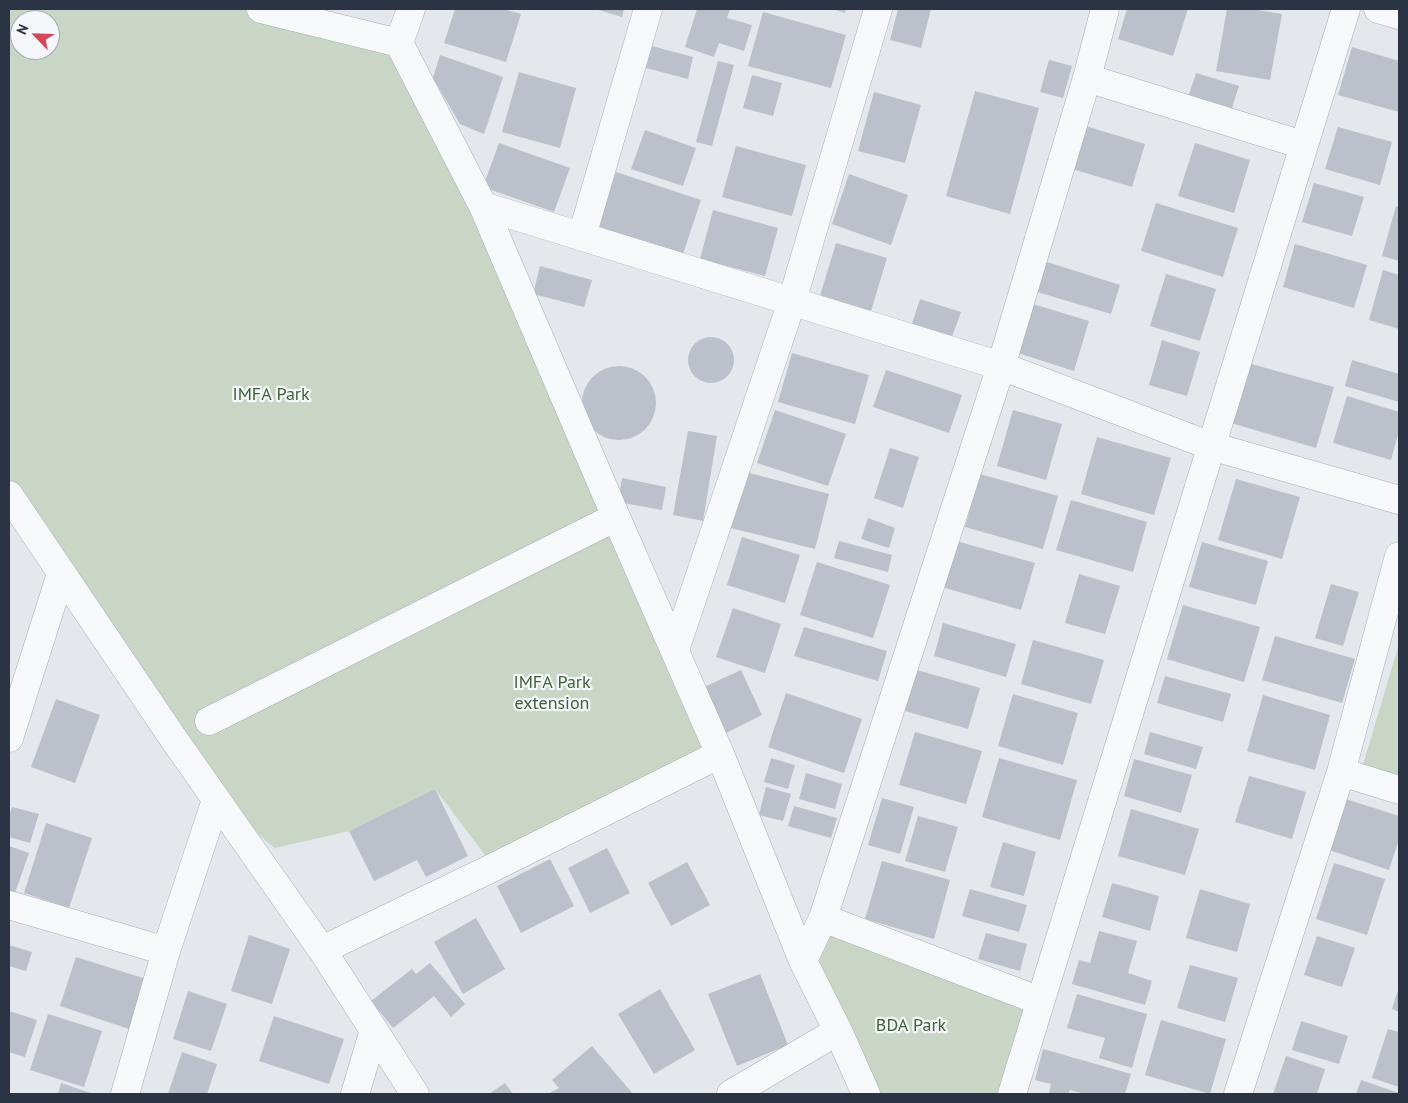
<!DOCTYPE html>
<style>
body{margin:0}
#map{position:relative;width:1408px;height:1103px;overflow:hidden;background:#e4e7ec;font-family:"PT Sans",sans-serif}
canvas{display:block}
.frame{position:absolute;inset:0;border:10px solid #2b3445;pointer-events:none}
.north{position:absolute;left:10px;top:10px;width:50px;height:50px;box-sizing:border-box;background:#f4f6f9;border:1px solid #a4a8b1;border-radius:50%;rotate:294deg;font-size:14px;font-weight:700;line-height:20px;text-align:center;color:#2b3445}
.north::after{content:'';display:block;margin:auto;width:18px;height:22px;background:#d1495b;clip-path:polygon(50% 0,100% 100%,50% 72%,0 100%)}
</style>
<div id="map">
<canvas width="1408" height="1103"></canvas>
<div class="frame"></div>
<div class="north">N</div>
</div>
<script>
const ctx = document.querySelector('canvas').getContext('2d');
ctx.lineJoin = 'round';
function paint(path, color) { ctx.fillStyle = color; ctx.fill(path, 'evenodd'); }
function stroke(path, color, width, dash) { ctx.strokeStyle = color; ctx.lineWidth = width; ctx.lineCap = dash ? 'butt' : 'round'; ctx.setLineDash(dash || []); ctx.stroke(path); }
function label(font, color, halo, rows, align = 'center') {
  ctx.font = font + ' "PT Sans",sans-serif'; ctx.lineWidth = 4.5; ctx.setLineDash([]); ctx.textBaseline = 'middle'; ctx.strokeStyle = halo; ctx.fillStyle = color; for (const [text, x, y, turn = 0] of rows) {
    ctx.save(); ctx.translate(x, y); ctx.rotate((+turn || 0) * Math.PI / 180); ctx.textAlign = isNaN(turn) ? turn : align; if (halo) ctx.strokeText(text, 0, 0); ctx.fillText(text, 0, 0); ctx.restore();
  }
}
const green = new Path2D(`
 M9 9H261L399 43 720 754 494 867 435 789 349 831 275 848 216 800 9 488ZM20 20H50V50H20Z
 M1399 644V787L1360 775Z
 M823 918 1040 1001 1012 1094H866L803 961Z`);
const building = new Path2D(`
 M455 9H503L521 14 506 62 444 43Z
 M595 9H624L622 17Z
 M697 9H730L727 18 752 25 744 51 719 43 714 57 685 47Z
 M833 9H846L845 13Z
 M898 9H931L921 48 890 40Z
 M1127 9H1188L1173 56 1118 39Z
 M1227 9H1252L1282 14 1270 80 1216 71Z
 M763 12 846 35 831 88 748 66Z
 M652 46 693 57 688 79 646 68Z
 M1352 47 1399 61V112L1338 95Z
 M440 55 503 77 484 134 460 124 433 78Z
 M1049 60 1072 66 1063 98 1040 92Z
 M718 61 734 65 712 146 696 142Z
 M519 72 576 88 560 148 502 132Z
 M1196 73 1239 86 1230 114 1187 101Z
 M752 75 782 83 773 116 743 108Z
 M975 91 1039 108 1010 214 946 196Z
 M874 92 921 105 905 163 858 151Z
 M1079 124 1145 144 1132 187 1066 167Z
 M1338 127 1392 142 1380 185 1325 169Z
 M645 130 696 148 683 186 631 169Z
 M499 143 570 168 554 212 483 187Z
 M1195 143 1250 160 1234 213 1178 196Z
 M736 146 806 165 792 216 722 197Z
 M616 172 701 200 681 260 596 233Z
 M849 174 908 195 891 245 832 224Z
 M1314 183 1364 197 1352 236 1302 222Z
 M1156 203 1238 228 1223 277 1141 251Z
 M1396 206 1399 207V261L1382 256Z
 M713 210 778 228 765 276 700 259Z
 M836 243 887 258 871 311 820 296Z
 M1295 244 1367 265 1354 308 1283 287Z
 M1044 261 1120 285 1111 314 1034 291Z
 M540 266 592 280 584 307 533 294Z
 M1383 270 1399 275V329L1369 320Z
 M1166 274 1216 289 1200 341 1150 326Z
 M920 299 961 312 952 337 912 324Z
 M1033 304 1089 321 1074 371 1018 353Z
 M688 360a23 23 0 1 1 46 0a23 23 0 1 1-46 0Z
 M1162 340 1200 352 1187 396 1149 385Z
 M792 353 869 375 855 424 778 402Z
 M1352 360 1399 374V402L1345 386Z
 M1248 363 1334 387 1316 448 1231 423Z
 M582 403a37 37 0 1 1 74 0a37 37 0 1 1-74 0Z
 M886 370 962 395 949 433 873 407Z
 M1347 396 1399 412V431L1391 460 1333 443Z
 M775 410 846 434 828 486 757 463Z
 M1013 410 1062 424 1046 480 997 466Z
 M688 431 717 436 703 521 673 515Z
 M1097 437 1171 458 1154 515 1081 494Z
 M890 448 919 457 903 508 874 498Z
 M742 471 829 494 815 549 727 527Z
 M980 474 1058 496 1043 549 965 527Z
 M622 478 666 487 662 510 618 502Z
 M1236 479 1300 497 1282 559 1218 540Z
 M1071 500 1147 522 1133 572 1056 550Z
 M868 518 895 528 889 548 861 539Z
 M742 537 800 555 785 603 727 585Z
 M839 541 892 555 888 572 834 558Z
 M956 541 1035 563 1021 610 942 587Z
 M1202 542 1268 561 1256 605 1189 587Z
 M817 562 890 585 873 638 800 615Z
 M1079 574 1120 586 1105 634 1065 623Z
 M1331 584 1359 592 1343 646 1315 638Z
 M1183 605 1260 627 1244 682 1167 659Z
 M733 608 781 624 765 673 716 657Z
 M943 623 1016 644 1006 677 934 656Z
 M804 627 887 651 878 681 794 656Z
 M1275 636 1355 659 1342 703 1262 680Z
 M1033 640 1104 660 1091 704 1021 684Z
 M741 670 762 715 726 733 704 687Z
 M917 670 980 688 968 729 905 711Z
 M1165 676 1231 694 1223 722 1157 703Z
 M786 693 862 719 844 773 768 747Z
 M1013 694 1078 713 1063 765 998 746Z
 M1263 695 1330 715 1315 770 1247 751Z
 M56 699 100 715 75 783 31 767Z
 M915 732 982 751 966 804 899 785Z
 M1150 732 1203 747 1196 769 1144 754Z
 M771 758 795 765 788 789 764 782Z
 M999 758 1077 780 1060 840 982 817Z
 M1134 759 1192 775 1181 813 1124 796Z
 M806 773 842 784 835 809 799 799Z
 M1249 776 1306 792 1292 839 1235 822Z
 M766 787 791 794 783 821 759 815Z
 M435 789 468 856 426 877 417 860 374 881 349 831Z
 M882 798 914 807 900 854 868 845Z
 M1346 799 1399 816V839L1389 870 1329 850Z
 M794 806 837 818 831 838 788 826Z
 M12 807 39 814 30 843 9 837V817Z
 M1131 809 1199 829 1185 875 1118 856Z
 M918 816 958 827 945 872 905 861Z
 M46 823 92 838 69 908 24 893Z
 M1003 842 1036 852 1024 896 990 887Z
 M9 846 29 853 15 893 9 890Z
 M607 848 630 893 590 913 568 868Z
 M550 859 574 906 521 933 497 886Z
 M882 861 950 880 934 939 865 919Z
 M687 862 710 905 671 926 648 883Z
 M1334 863 1385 879 1367 935 1316 919Z
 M1112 883 1159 896 1150 931 1102 917Z
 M970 889 1027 905 1019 932 962 916Z
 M1200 889 1250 904 1237 952 1186 938Z
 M476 918 505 969 463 994 434 942Z
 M1099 931 1137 941 1128 973 1152 981 1145 1005 1072 984 1079 960 1090 963Z
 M986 933 1027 944 1020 971 978 959Z
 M249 935 290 949 272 1004 231 991Z
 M1317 936 1355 948 1342 987 1304 975Z
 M9 945 32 952 26 971 9 966Z
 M76 957 146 979 129 1029 60 1006Z
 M430 963 465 1004 451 1017 434 996 393 1028 371 1001 412 969 416 974Z
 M1190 965 1238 978 1225 1022 1177 1008Z
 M760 974 788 1045 737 1066 708 994Z
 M1399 987V1012L1392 1009Z
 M660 989 695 1050 654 1074 618 1014Z
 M188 991 227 1004 211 1051 173 1039Z
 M1077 994 1147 1014 1132 1068 1099 1058 1105 1038 1067 1028Z
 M9 1011 37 1020 25 1057 9 1052Z
 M48 1014 102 1031 84 1087 30 1070Z
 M274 1016 344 1039 329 1084 259 1061Z
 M1161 1020 1226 1039 1210 1094 1145 1075Z
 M1301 1021 1348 1036 1339 1064 1292 1050Z
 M1388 1029 1399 1032V1087L1372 1078Z
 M592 1046 633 1094H548L559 1088 552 1080Z
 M1043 1049 1131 1074 1125 1094H1085L1070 1090 1068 1094H1049L1051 1084 1035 1080Z
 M182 1052 217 1064 207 1094H168Z
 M1286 1056 1325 1069 1317 1094H1273Z
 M1361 1080 1399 1093V1094H1356Z
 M61 1083 94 1094H58Z
 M505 1083 513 1094H489Z`);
const minor = new Path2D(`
 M261 9 399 43
 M411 9 399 43 483 206 616 517 720 754 803 961 838 1031 866 1094
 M1378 9 1399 15
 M1087 78 1303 145
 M483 206 1001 366 1211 446 1399 500
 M582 236 648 9
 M9 495 173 738 322 950 415 1094
 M675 650 792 301 878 9
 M209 721 616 517
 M9 738 61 574
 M1341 772 1399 790
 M9 905 166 951
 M823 918 1040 1001
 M322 950 494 867 720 754
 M803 961 823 918 1001 366 1087 78 1105 9
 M125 1094 166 951 216 800
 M355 1094 374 1030
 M731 1094 838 1031
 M1012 1094 1346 9
 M1238 1094 1341 772 1399 556`);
const parkNames = [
 ["IMFA Park",271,395],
 ["IMFA Park",552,683],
 ["extension",552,704],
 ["BDA Park",911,1026]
];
paint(green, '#c9d6c5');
paint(building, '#bbc0ca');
stroke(minor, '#a9aeb7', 29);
stroke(minor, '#f7f8fa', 28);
label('18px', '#3f6138', '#f4f6f9', parkNames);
</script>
